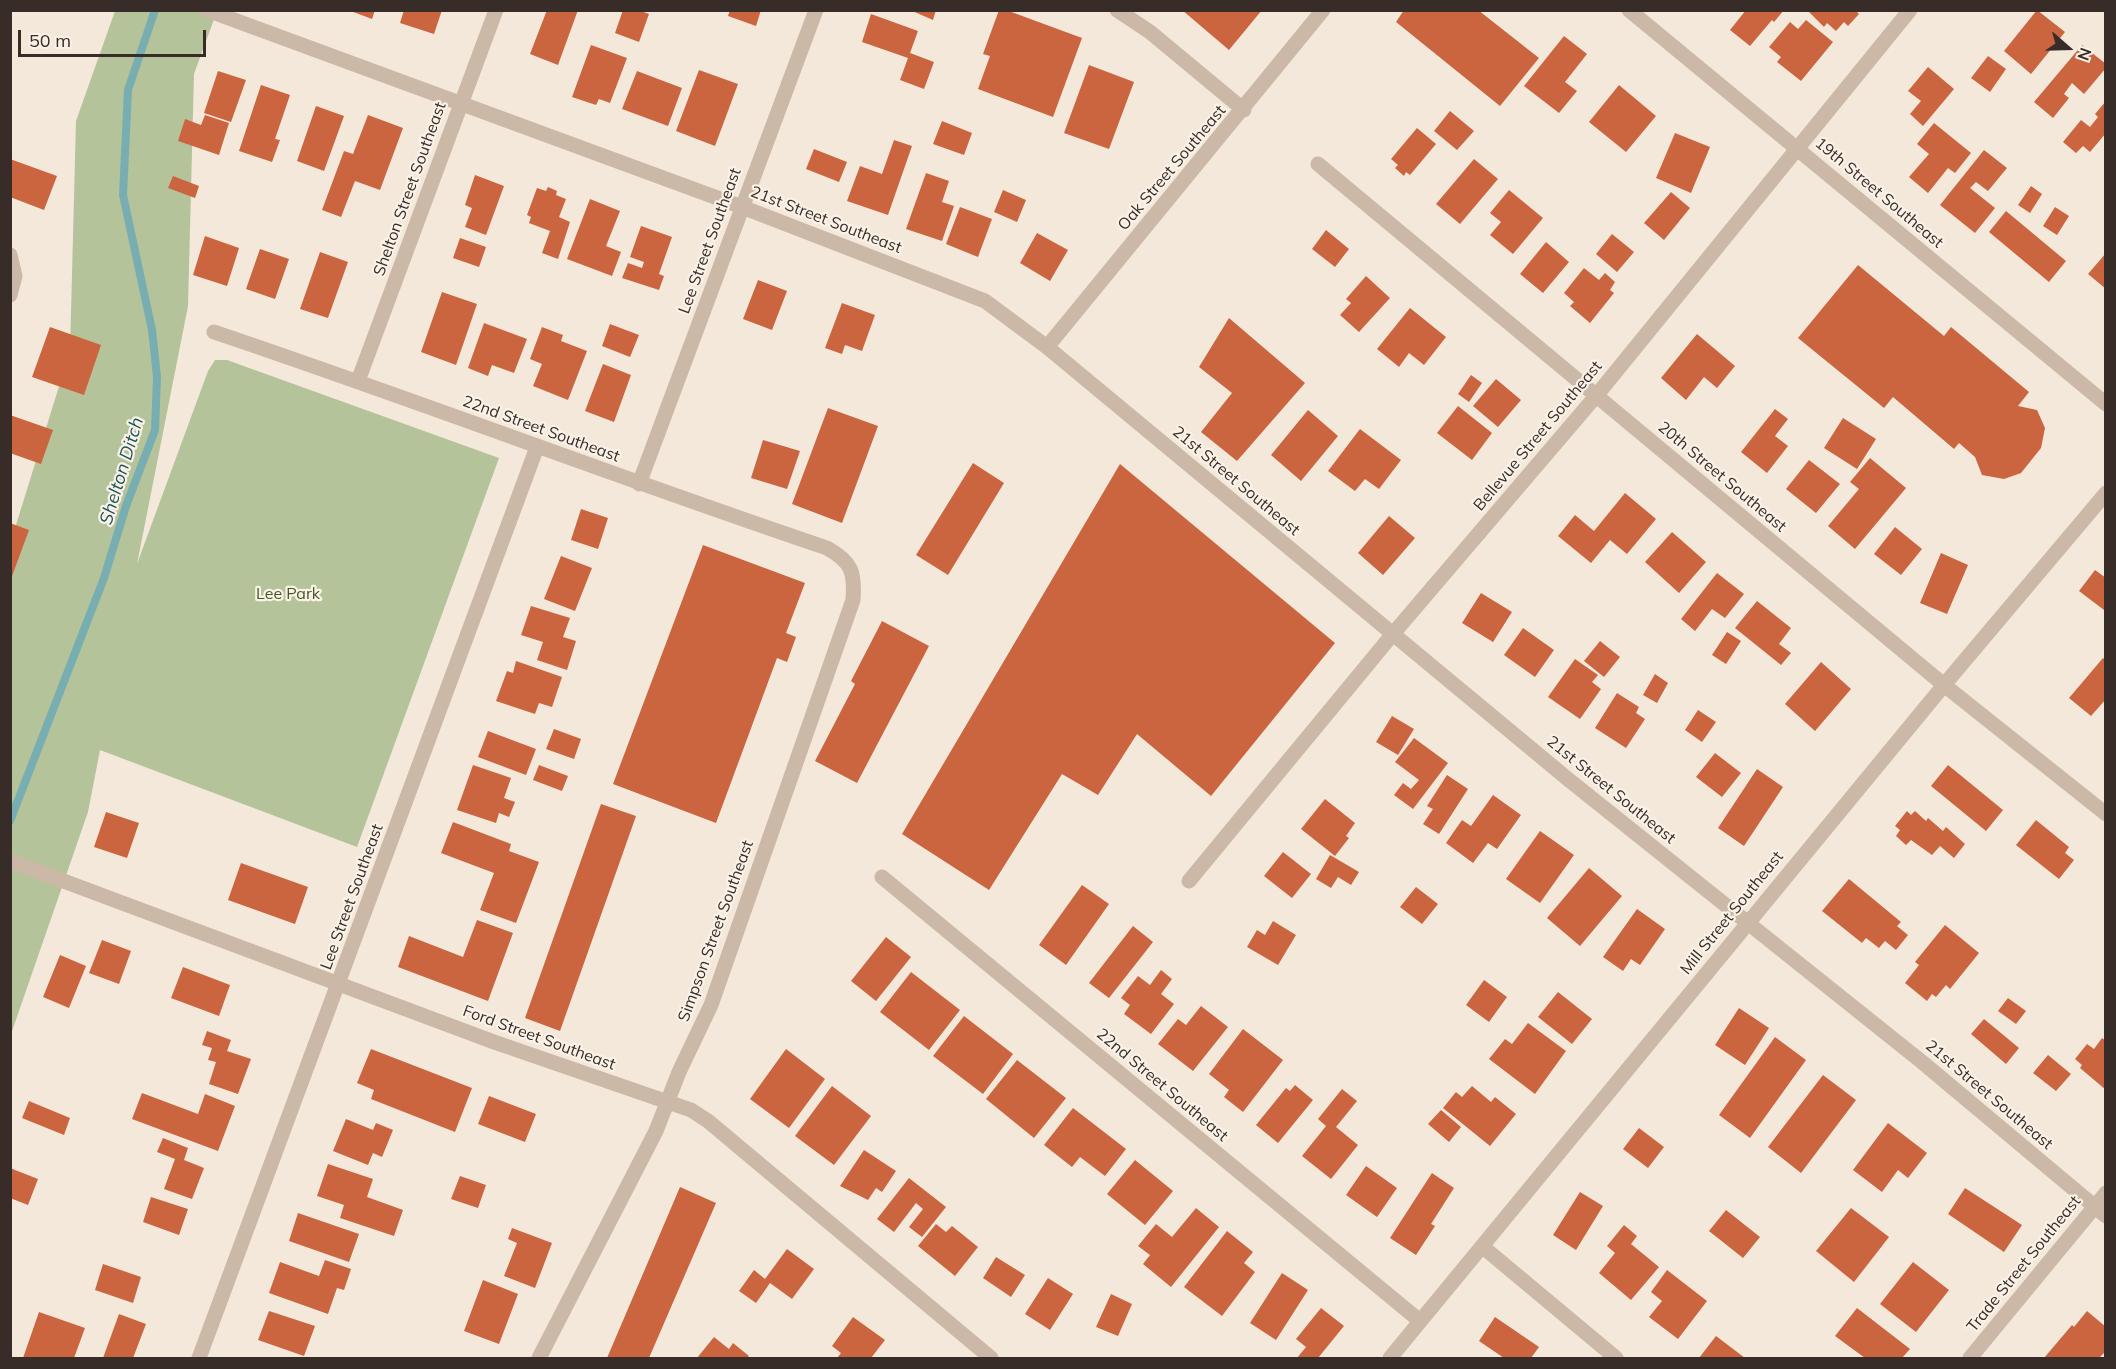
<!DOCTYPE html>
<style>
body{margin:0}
#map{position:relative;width:2116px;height:1369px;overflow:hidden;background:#f3e8da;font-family:Mulish,sans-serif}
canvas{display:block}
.frame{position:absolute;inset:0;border:12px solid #372c27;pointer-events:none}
.north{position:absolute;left:2038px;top:18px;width:60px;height:60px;-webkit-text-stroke:4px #faf2e7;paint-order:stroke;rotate:110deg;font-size:16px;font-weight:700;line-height:24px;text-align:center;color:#372c27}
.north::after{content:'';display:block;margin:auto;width:21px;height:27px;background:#372c27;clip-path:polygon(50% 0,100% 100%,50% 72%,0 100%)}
.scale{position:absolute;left:18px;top:30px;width:188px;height:27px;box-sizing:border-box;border:3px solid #372c27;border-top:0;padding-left:8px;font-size:18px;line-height:21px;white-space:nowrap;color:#372c27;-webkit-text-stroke:4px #faf2e7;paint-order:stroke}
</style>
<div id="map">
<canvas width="2116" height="1369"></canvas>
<div class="frame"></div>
<div class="north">N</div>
<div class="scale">50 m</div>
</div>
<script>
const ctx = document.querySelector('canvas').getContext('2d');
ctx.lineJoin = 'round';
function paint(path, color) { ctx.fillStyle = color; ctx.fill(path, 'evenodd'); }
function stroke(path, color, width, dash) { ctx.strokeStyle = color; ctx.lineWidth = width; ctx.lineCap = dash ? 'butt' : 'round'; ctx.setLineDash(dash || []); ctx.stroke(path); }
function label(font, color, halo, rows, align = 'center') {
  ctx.font = font + ' Mulish,sans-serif'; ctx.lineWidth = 4.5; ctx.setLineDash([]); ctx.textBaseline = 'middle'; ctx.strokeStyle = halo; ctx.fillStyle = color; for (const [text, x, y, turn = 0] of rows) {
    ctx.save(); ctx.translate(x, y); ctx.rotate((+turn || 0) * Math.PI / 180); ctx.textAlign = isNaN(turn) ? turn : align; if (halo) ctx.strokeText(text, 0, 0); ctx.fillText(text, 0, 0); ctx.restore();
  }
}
const green = new Path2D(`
 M115 11H217L194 74 188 306 137 564 208 371 215 360H227L499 458 357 847 100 750 88 812 11 1034V541L70 351 76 121Z`);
const stream = new Path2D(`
 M10 821 104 578 126 506 155 430 157 377 152 330 123 195 128 90 155 10`);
const building = new Path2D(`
 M348 10H375L372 19Z
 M404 10H442L434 34 400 23Z
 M547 10H578L558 65 530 54Z
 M623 10H638L649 14 639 42 615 33Z
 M730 10H761L756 26 728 16Z
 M910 10H936L933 20Z
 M999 10H1006L1082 38 1053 117 978 89 990 56 983 54Z
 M1182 10H1262L1229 50Z
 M1404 10H1478L1539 58 1500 106 1396 22Z
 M1746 10H1784L1774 22 1772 20 1750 46 1730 30Z
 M1807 10H1855L1859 14 1848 26 1844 22 1836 31 1827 23 1824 27Z
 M2037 10 2065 32 2031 74 2004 51Z
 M871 14 918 31 910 53 934 62 924 89 900 80 908 58 862 42Z
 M1806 20 1833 42 1801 81 1777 62 1781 57 1769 47 1790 22 1798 29Z
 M1564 36 1587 54 1565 82 1577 91 1559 113 1524 86Z
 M591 45 627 58 610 103 599 99 596 105 572 97Z
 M2082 45 2106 64V68L2084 94 2072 83 2064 94 2069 98 2053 118 2034 102Z
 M1988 56 2006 69 1990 92 1971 78Z
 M1089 65 1134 82 1109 149 1064 133Z
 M1928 67 1954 89 1923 126 1910 114 1921 101 1908 91Z
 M699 70 738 84 715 146 676 131Z
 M218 71 246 80 231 122 204 113Z
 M637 71 682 88 668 126 622 109Z
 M261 85 290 95 275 139 280 140 272 162 239 151Z
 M1619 85 1656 116 1626 152 1589 122Z
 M2106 101V133L2090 152 2083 146 2076 153 2063 142 2081 120 2090 127 2098 117 2095 114Z
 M316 106 344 116 324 171 297 161Z
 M1450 111 1474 131 1457 150 1434 131Z
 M205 115 229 123 219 155 178 141 185 119 201 125Z
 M368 115 403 128 380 190 355 181 341 217 322 210 344 151 353 154Z
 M942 121 972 133 964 155 933 144Z
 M1934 123 1971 153 1955 173 1948 168 1928 193 1909 177 1929 154 1917 144Z
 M1417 128 1436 144 1410 175 1406 172 1404 176 1395 168 1398 165 1391 159Z
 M1675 133 1710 147 1691 193 1656 178Z
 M894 140 912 146 888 215 847 201 860 166 882 174Z
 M814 149 847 162 839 182 806 169Z
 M1984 150 2007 168 1988 191 1976 182 1970 188 1995 208 1975 233 1940 205Z
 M10 159 57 176 44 210 10 197Z
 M1474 159 1498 179 1460 224 1436 204Z
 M926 173 949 181 942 202 954 206 942 241 906 229Z
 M475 175 504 186 486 235 465 227 472 208 465 205Z
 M173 176 199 186 195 198 168 188Z
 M2031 186 2042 194 2030 213 2018 205Z
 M548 187 557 191 556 195 566 199 559 217 570 222 558 259 542 253 550 231 529 223 531 217 527 215 537 188 546 191Z
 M1003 190 1026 200 1017 222 994 212Z
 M1509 190 1543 218 1513 254 1490 235 1501 222 1490 213Z
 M1671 192 1690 208 1664 240 1644 223Z
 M590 199 620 211 606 246 621 252 612 276 567 259Z
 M960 207 992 219 978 257 946 244Z
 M2055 207 2069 216 2057 235 2043 226Z
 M2006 211 2066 261 2049 282 1989 232Z
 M641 226 672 237 659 274 664 276 659 290 622 278 628 263 642 268 644 262 630 257Z
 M1326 230 1349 249 1335 267 1312 249Z
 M1037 233 1068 250 1050 281 1020 263Z
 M1612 234 1634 252 1617 272 1596 254Z
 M205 236 239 248 227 286 193 275Z
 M460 238 486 247 479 267 453 258Z
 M1546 242 1569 262 1543 293 1520 274Z
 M260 249 289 259 275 299 246 289Z
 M320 252 348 262 328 318 300 309Z
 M2106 253V289L2088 274Z
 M1858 265 1944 336 1951 327 2029 392 2018 406 2037 410 2045 428 2041 448 2021 473 2004 479 1982 475 1975 457 1959 443 1954 449 1893 397 1884 408 1798 338Z
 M1584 268 1599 280 1605 273 1615 282 1610 290 1614 293 1590 323 1570 306 1574 302 1564 293Z
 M1366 276 1390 298 1359 332 1340 315 1351 303 1346 299Z
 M758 280 787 291 772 330 743 319Z
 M442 292 477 304 456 365 421 352Z
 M842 303 875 315 862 351 845 345 842 354 825 348Z
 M1410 308 1446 337 1424 365 1409 353 1399 367 1377 349Z
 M1229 318 1305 383 1237 461 1201 432 1232 393 1199 367Z
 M484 323 527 339 514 373 492 365 488 376 468 368Z
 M610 324 639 335 630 357 602 346Z
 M50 327 101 345 84 395 32 377Z
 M542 327 563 335 561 341 587 351 568 400 533 386 542 364 530 359Z
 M1697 334 1735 366 1717 388 1704 377 1686 400 1661 378Z
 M603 364 631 375 614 422 585 411Z
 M1471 375 1482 383 1469 402 1458 394Z
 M1496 379 1521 400 1498 427 1473 406Z
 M1458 406 1492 433 1472 460 1437 433Z
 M828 408 878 426 842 523 792 504Z
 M1775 409 1788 419 1775 436 1788 446 1767 473 1741 452Z
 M1308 410 1338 436 1301 481 1271 455Z
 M10 415 53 430 41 464 10 453Z
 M1843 418 1876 439 1857 469 1824 448Z
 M1360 429 1401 460 1379 489 1365 479 1355 491 1328 471Z
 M763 440 800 451 787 489 751 478Z
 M1870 458 1906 488 1855 549 1828 526 1859 489 1850 482Z
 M1809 460 1840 484 1816 513 1786 489Z
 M973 463 1004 483 948 575 916 555Z
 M1120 464 1335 643 1211 796 1137 734 1098 795 1062 774 989 890 902 834Z
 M1625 493 1656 519 1627 554 1610 540 1591 563 1558 536 1575 515 1594 531Z
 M581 509 608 518 598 549 571 540Z
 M1389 516 1415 538 1383 575 1358 553Z
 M10 523 29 530 11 579H10Z
 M1895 527 1922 549 1901 575 1874 554Z
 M1672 532 1706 562 1679 593 1645 562Z
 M703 545 805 583 786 633 796 637 787 662 777 658 716 823 613 784Z
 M1941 553 1968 565 1947 614 1920 603Z
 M561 556 592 568 575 611 544 599Z
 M2095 570 2106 578 2104 610 2079 591Z
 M1717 573 1744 594 1725 618 1712 609 1695 631 1681 619Z
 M1481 593 1512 612 1493 642 1462 623Z
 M1757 601 1791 628 1779 644 1791 653 1781 665 1735 628Z
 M531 606 570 618 563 637 576 641 567 670 537 660 543 642 521 635Z
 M882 621 929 646 857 783 815 761 855 684 851 681Z
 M1523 628 1554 650 1535 677 1504 655Z
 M1727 632 1741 641 1726 664 1712 655Z
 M1600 641 1620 657 1604 677 1584 661Z
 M2103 658 2106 660V699L2091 716 2069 698Z
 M1575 659 1598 675 1592 682 1601 689 1580 719 1548 697Z
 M516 661 562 677 552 707 539 703 535 714 496 701 507 671 513 673Z
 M1821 662 1851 689 1815 731 1785 704Z
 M1655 674 1668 683 1657 703 1643 695Z
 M1617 693 1639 707 1636 713 1645 719 1626 748 1595 728Z
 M1698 710 1716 722 1702 742 1685 730Z
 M1392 716 1414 729 1398 755 1376 742Z
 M554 729 581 739 574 759 546 749Z
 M488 731 536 749 526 775 478 757Z
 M1414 738 1448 763 1413 809 1394 795 1403 783 1411 789 1419 780 1395 762Z
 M1715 753 1741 773 1722 797 1696 777Z
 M473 765 511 778 504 798 515 802 509 817 499 813 496 823 457 810Z
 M539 765 568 776 562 791 533 780Z
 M1948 765 2003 810 1986 831 1931 786Z
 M1757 769 1783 787 1744 846 1718 828Z
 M1447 775 1468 789 1439 834 1423 824 1433 809 1427 806Z
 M1493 795 1521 815 1497 849 1488 843 1473 863 1446 843 1462 820 1471 826Z
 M1325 799 1355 823 1346 836 1349 838 1335 856 1301 829Z
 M601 804 636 816 560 1031 525 1018Z
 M1907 811 1911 815 1915 811 1926 821 1928 818 1943 831 1946 827 1965 844 1954 858 1940 846 1932 855 1911 840 1906 845 1896 836 1900 830 1895 826Z
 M106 812 139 823 127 858 94 847Z
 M2036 820 2069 847 2065 853 2074 860 2059 879 2016 845Z
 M453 822 511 844 509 851 539 862 516 923 480 910 494 873 441 853Z
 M1540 831 1574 855 1540 903 1506 879Z
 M1283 852 1311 874 1292 898 1264 876Z
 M1330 855 1359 872 1351 885 1338 877 1331 888 1316 879Z
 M241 863 308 887 295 924 228 900Z
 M1589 868 1622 896 1580 946 1547 918Z
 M1849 879 1901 922 1897 926 1908 935 1896 950 1885 941 1879 948 1866 938 1862 943 1822 911Z
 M1082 885 1109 904 1066 965 1039 945Z
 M1416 887 1438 904 1422 924 1400 907Z
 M1637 909 1665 929 1640 965 1631 959 1623 971 1603 957Z
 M477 920 513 933 488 1001 398 967 409 936 463 957Z
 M1273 921 1296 935 1278 965 1247 947 1257 930 1265 935Z
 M1945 925 1979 953 1950 989 1946 985 1936 997 1932 994 1927 1001 1905 983 1919 965 1915 962Z
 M1133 926 1153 942 1109 998 1089 983Z
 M886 937 911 957 876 1001 851 981Z
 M102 940 131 951 119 984 89 973Z
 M60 955 86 966 69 1008 43 997Z
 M183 967 230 985 219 1016 171 998Z
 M1161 970 1172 979 1161 994 1174 1004 1151 1034 1124 1014 1130 1005 1121 998 1138 976 1150 985Z
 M911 972 960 1010 929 1050 880 1012Z
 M1484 980 1507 997 1489 1022 1466 1005Z
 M1558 992 1592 1019 1572 1044 1538 1017Z
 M2008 998 2026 1011 2016 1024 1998 1011Z
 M1201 1006 1228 1027 1193 1071 1158 1044 1178 1019 1186 1025Z
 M1739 1008 1769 1028 1745 1065 1715 1045Z
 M964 1016 1013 1054 983 1094 933 1056Z
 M1984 1019 2019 1048 2006 1064 1971 1034Z
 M1528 1023 1566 1051 1535 1094 1489 1059 1505 1039 1512 1044Z
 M1243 1029 1283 1060 1243 1112 1224 1097 1229 1090 1209 1074Z
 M207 1031 231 1040 227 1051 251 1059 238 1094 209 1084 216 1062 208 1060 212 1048 202 1045Z
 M1775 1037 1806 1060 1750 1138 1719 1115Z
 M2102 1038 2106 1041V1090L2080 1068 2082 1065 2075 1059 2087 1044 2094 1049Z
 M371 1049 472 1088 455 1132 371 1099 374 1090 357 1083Z
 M786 1049 825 1079 789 1128 750 1099Z
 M2048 1055 2071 1074 2056 1091 2033 1073Z
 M1017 1060 1066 1098 1034 1138 986 1099Z
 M1823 1075 1856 1100 1801 1173 1768 1147Z
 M1295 1085 1313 1100 1278 1143 1256 1125 1286 1088 1290 1091Z
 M832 1086 871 1116 834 1165 795 1136Z
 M1472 1086 1491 1102 1495 1097 1516 1114 1490 1146 1443 1108 1456 1092 1462 1097Z
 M1342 1089 1357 1101 1336 1127 1358 1145 1331 1179 1302 1156 1326 1126 1318 1119Z
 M142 1093 198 1114 205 1094 235 1106 218 1151 132 1119Z
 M489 1096 536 1114 525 1142 478 1124Z
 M29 1101 70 1118 64 1135 22 1118Z
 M1073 1108 1126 1149 1105 1176 1080 1157 1072 1167 1044 1145Z
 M1441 1110 1461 1127 1449 1142 1428 1124Z
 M346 1119 373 1130 376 1123 393 1130 382 1157 373 1153 368 1165 333 1151Z
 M1888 1123 1927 1153 1908 1178 1898 1170 1882 1192 1853 1170Z
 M1639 1128 1664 1147 1648 1168 1623 1149Z
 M163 1138 188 1148 184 1160 204 1168 192 1199 164 1189 175 1159 157 1152Z
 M864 1150 896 1171 882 1192 876 1188 868 1200 840 1186Z
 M1135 1160 1173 1191 1145 1225 1107 1194Z
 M328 1164 373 1179 367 1197 403 1210 394 1236 340 1218 344 1205 317 1196Z
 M1366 1166 1397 1188 1377 1217 1346 1195Z
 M10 1168 38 1179 28 1205 10 1198Z
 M1432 1173 1454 1188 1431 1224 1435 1226 1416 1255 1390 1238Z
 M460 1176 486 1185 478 1208 451 1199Z
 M909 1178 946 1207 922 1237 909 1227 923 1209 916 1203 894 1232 877 1219Z
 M680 1187 716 1203 649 1358H607Z
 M1965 1188 2022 1225 2004 1252 1948 1214Z
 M1580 1192 1603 1206 1576 1250 1553 1235Z
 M151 1197 188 1209 179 1235 143 1222Z
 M1196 1208 1219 1227 1171 1287 1143 1264 1150 1255 1138 1246 1156 1224 1172 1237Z
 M1851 1208 1889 1237 1854 1282 1816 1251Z
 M1726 1210 1760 1237 1743 1258 1709 1231Z
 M298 1213 359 1234 349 1262 289 1241Z
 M936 1224 946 1232 952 1226 978 1247 955 1276 918 1246Z
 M1624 1225 1637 1236 1631 1244 1659 1267 1631 1300 1599 1273 1615 1253 1607 1246Z
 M512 1228 552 1243 535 1288 504 1276 517 1243 508 1239Z
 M1227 1231 1253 1252 1244 1263 1255 1272 1222 1316 1184 1287Z
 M787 1249 814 1269 792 1299 770 1283 756 1303 739 1291 754 1270 765 1279Z
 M996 1257 1025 1275 1011 1297 983 1278Z
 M325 1260 351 1269 344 1290 337 1288 328 1314 269 1293 280 1262 319 1276Z
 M1913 1262 1949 1290 1916 1332 1880 1304Z
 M103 1264 141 1277 133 1303 95 1290Z
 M1667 1270 1707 1301 1678 1339 1649 1317 1662 1301 1651 1292Z
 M1282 1273 1308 1290 1276 1340 1250 1323Z
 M1048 1278 1073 1294 1050 1330 1025 1314Z
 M483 1280 518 1294 499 1344 464 1331Z
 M1111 1294 1132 1304 1118 1336 1096 1327Z
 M1321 1308 1344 1326 1318 1358H1297L1306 1347 1296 1339Z
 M1857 1308 1910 1349 1902 1358H1865L1835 1336Z
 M269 1311 315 1326 304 1356 258 1340Z
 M2087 1311 2106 1327V1351L2099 1358H2044L2072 1325 2074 1327Z
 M39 1312 85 1328 74 1358H23Z
 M119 1314 146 1324 133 1358H103Z
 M853 1317 885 1340 871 1358H837L841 1353 832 1346Z
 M1495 1317 1539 1347 1531 1358H1504L1479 1341Z
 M1716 1336 1745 1358H1699Z
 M714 1337 729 1349 733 1343 749 1356 747 1358H697Z`);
const minor = new Path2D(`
 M207 10 742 207 985 301 1047 347 1569 780 1922 1062 2106 1216
 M1117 10 1150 32 1244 110
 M1629 10 2106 404
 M1318 164 1944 685 2106 814
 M10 255 15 276 10 295
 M214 332C419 401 622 479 827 548 852 562 855 572 853 600L711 1005 679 1072 656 1131 539 1358
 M1047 347 1323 10
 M358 381 496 10
 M639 484 816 10
 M10 861 494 1042 691 1110 708 1121 991 1358
 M882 877 1420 1321
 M1189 881 1392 635 1596 396 1910 10
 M1483 1247 1616 1358
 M199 1358 537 447
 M1390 1358 1944 685 2106 493
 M1970 1358 2106 1193`);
const streetNames = [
 ["Oak Street Southeast",1172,168,-50],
 ["Shelton Street Southeast",410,189,-70],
 ["19th Street Southeast",1879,193,40],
 ["21st Street Southeast",826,220,21],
 ["Lee Street Southeast",710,241,-70],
 ["22nd Street Southeast",541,429,20],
 ["Bellevue Street Southeast",1538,436,-50],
 ["20th Street Southeast",1722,477,40],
 ["21st Street Southeast",1236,481,40],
 ["21st Street Southeast",1611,790,39],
 ["Lee Street Southeast",352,897,-70],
 ["Mill Street Southeast",1732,913,-51],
 ["Simpson Street Southeast",716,931,-70],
 ["Ford Street Southeast",539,1038,20],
 ["22nd Street Southeast",1162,1085,40],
 ["21st Street Southeast",1989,1095,40],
 ["Trade Street Southeast",2024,1264,-51]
];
const parkNames = [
 ["Lee Park",288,594]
];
const waterNames = [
 ["Shelton Ditch",122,471,-73]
];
paint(green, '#b4c39a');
stroke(stream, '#78aeb1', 8);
paint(building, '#cb6540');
stroke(minor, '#cbb8a6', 15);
label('16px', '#372c27', '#faf2e7', streetNames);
label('16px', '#45572a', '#faf2e7', parkNames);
label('italic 18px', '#1b555b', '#faf2e7', waterNames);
</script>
